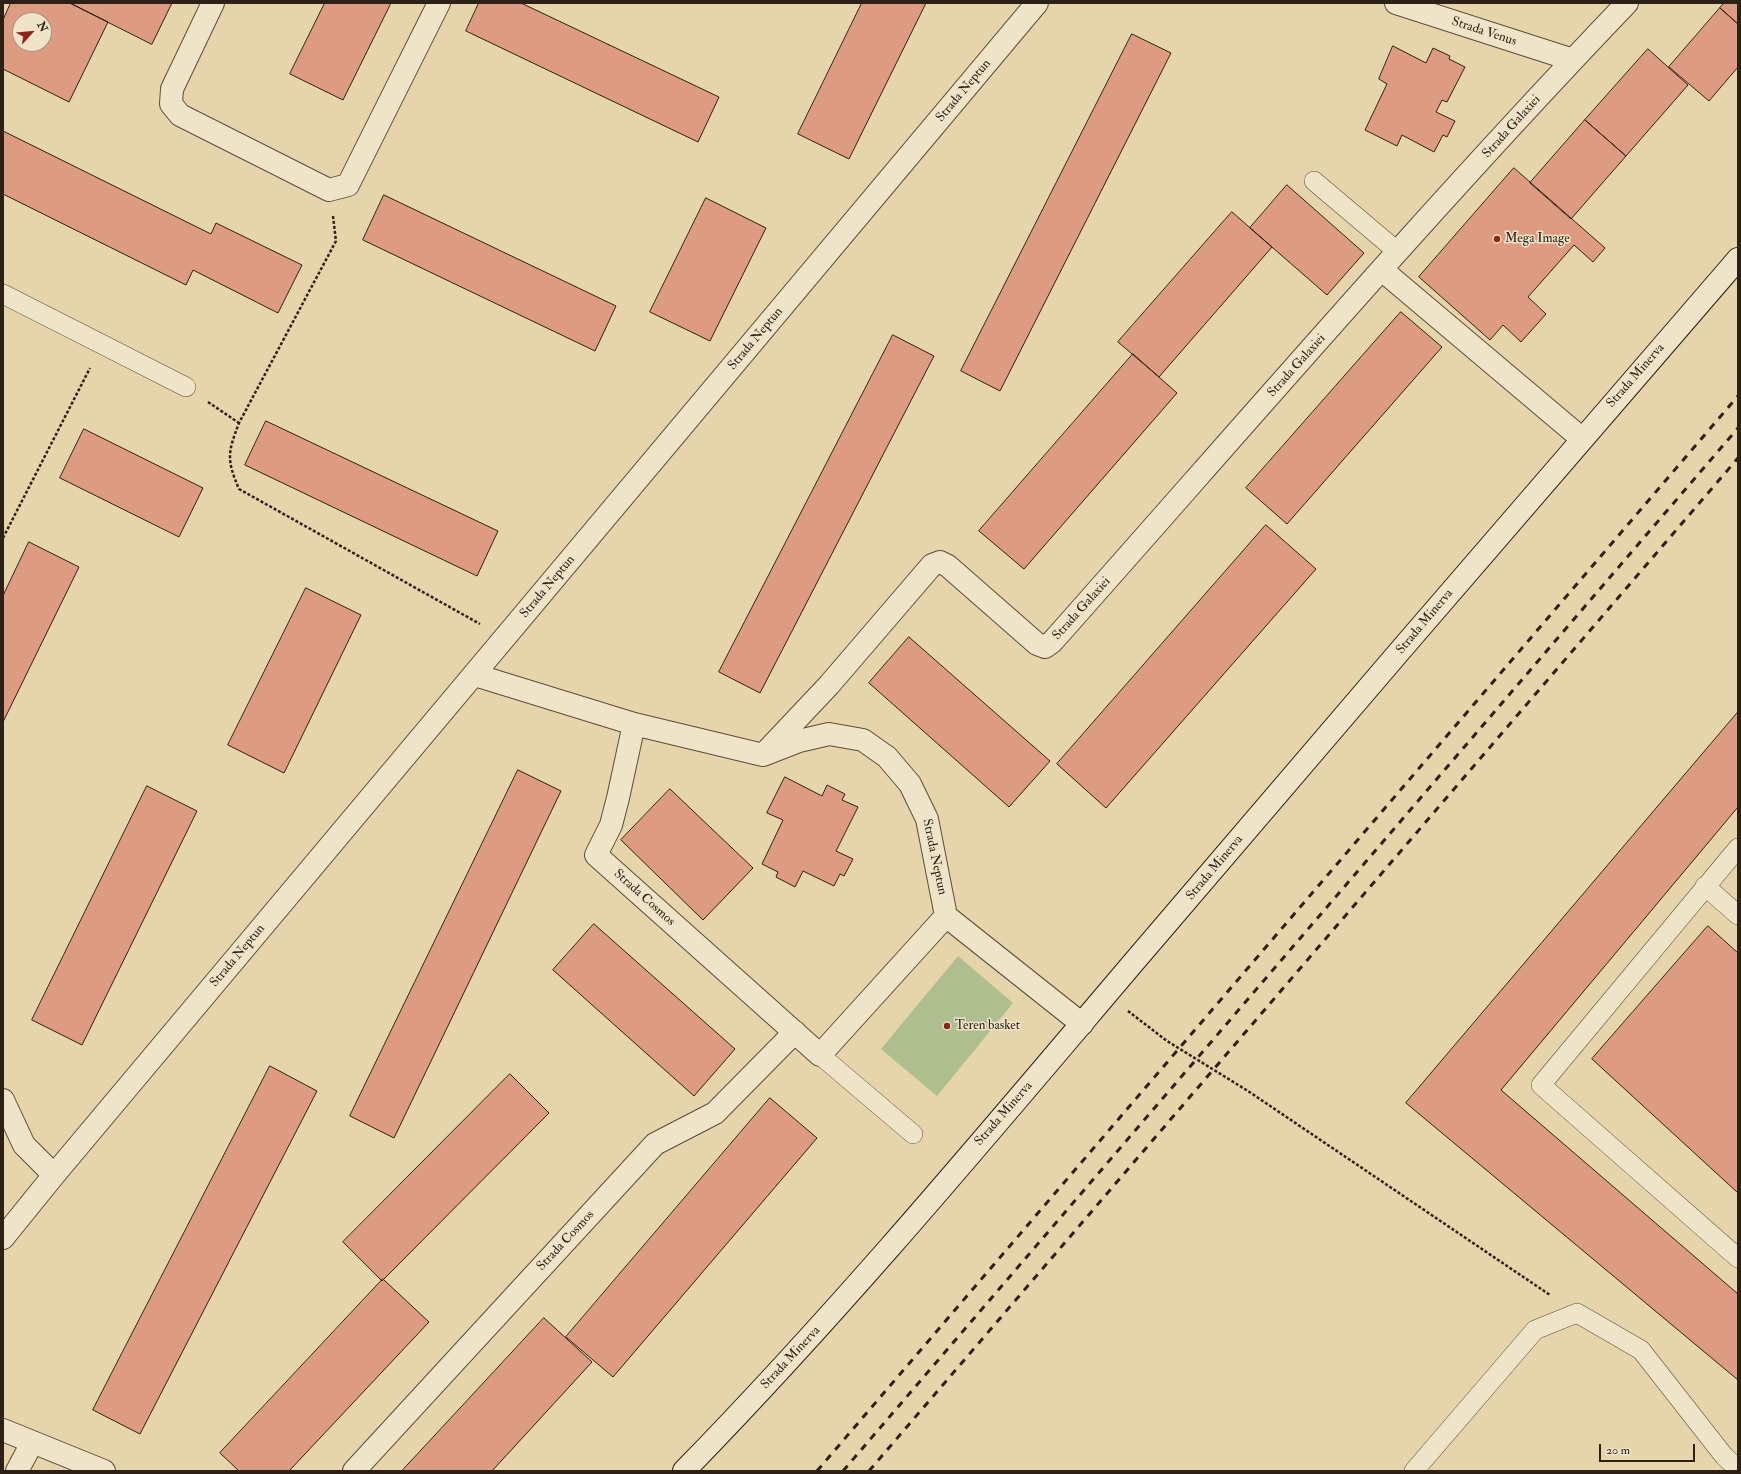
<!DOCTYPE html>
<style>
body{margin:0}
#map{position:relative;width:1741px;height:1474px;overflow:hidden;background:#e6d4aa;font-family:"IM FELL Double Pica",serif}
canvas{display:block}
.frame{position:absolute;inset:0;border:4px solid #2d2016;pointer-events:none}
.north{position:absolute;left:12px;top:12px;width:40px;height:40px;box-sizing:border-box;background:#efe3c8;border:1px solid #a19581;border-radius:50%;rotate:63deg;font-size:11px;font-weight:700;line-height:16px;text-align:center;color:#2d2016}
.north::after{content:'';display:block;margin:auto;width:14px;height:18px;background:#8f2418;clip-path:polygon(50% 0,100% 100%,50% 72%,0 100%)}
.scale{position:absolute;left:1599px;top:1444px;width:96px;height:18px;box-sizing:border-box;border:2px solid #2d2016;border-top:0;padding-left:5px;font-size:12px;line-height:14px;white-space:nowrap;color:#2d2016;-webkit-text-stroke:3px #efe3c8;paint-order:stroke}
</style>
<div id="map">
<canvas width="1741" height="1474"></canvas>
<div class="frame"></div>
<div class="north">N</div>
<div class="scale">20 m</div>
</div>
<script>
const ctx = document.querySelector('canvas').getContext('2d');
ctx.lineJoin = 'round';
function paint(path, color) { ctx.fillStyle = color; ctx.fill(path, 'evenodd'); }
function stroke(path, color, width, dash) { ctx.strokeStyle = color; ctx.lineWidth = width; ctx.lineCap = dash ? 'butt' : 'round'; ctx.setLineDash(dash || []); ctx.stroke(path); }
function label(font, color, halo, rows, align = 'center') {
  ctx.font = font + ' "IM FELL Double Pica",serif'; ctx.lineWidth = 3; ctx.setLineDash([]); ctx.textBaseline = 'middle'; ctx.strokeStyle = halo; ctx.fillStyle = color; for (const [text, x, y, turn = 0] of rows) {
    ctx.save(); ctx.translate(x, y); ctx.rotate((+turn || 0) * Math.PI / 180); ctx.textAlign = isNaN(turn) ? turn : align; if (halo) ctx.strokeText(text, 0, 0); ctx.fillText(text, 0, 0); ctx.restore();
  }
}
const green = new Path2D(`
 M958 956 1013 1003 937 1096 881 1049Z`);
const building = new Path2D(`
 M11 3H70L108 22 69 102 3 69V20ZM20 20H44V44H20Z
 M70 3H172L152 44Z
 M325 3H391L343 100 290 74Z
 M479 3H521L719 97 698 142 466 31Z
 M862 3H926L849 159 798 134Z
 M1724 3H1738V24L1720 8Z
 M1720 8 1738 24V67L1709 101 1669 67Z
 M1132 34 1171 53 1000 391 961 371Z
 M1393 46 1426 63 1433 48 1450 56 1449 59 1465 67 1447 102 1442 100 1436 112 1455 121 1447 137 1443 135 1434 152 1402 135 1397 146 1365 130 1387 84 1379 79Z
 M1648 49 1688 85 1626 156 1585 120Z
 M1585 120 1626 156 1571 219 1530 183Z
 M3 131 211 234 216 223 302 265 278 313 193 270 186 285 3 194Z
 M1514 168 1605 248 1593 262 1574 245 1528 297 1546 314 1521 342 1503 325 1490 340 1419 277Z
 M1287 185 1364 253 1327 295 1250 228Z
 M384 195 616 306 595 351 363 240Z
 M706 198 766 228 710 341 650 312Z
 M1232 212 1272 247 1159 377 1118 342Z
 M1401 312 1442 347 1287 524 1246 488Z
 M893 335 934 356 760 693 719 672Z
 M1133 354 1177 393 1024 569 979 531Z
 M266 421 498 531 477 576 245 465Z
 M84 429 203 488 179 537 60 478Z
 M1266 525 1316 569 1106 808 1057 764Z
 M29 542 79 567 3 722V596Z
 M306 588 361 615 284 773 228 745Z
 M909 637 1050 761 1009 807 869 683Z
 M1738 712V807L1501 1090 1738 1294V1380L1406 1103Z
 M518 770 561 791 394 1138 350 1116Z
 M785 777 822 796 827 785 845 794 842 800 858 807 836 851 853 859 844 876 840 874 834 886 803 871 795 887 776 877 778 872 762 864 783 820 767 813Z
 M147 786 197 811 82 1045 32 1020Z
 M670 789 753 868 703 920 621 840Z
 M594 924 735 1049 694 1096 553 970Z
 M1708 926 1738 953V1193L1592 1059Z
 M270 1066 317 1091 140 1434 93 1410Z
 M510 1074 549 1113 382 1281 343 1242Z
 M770 1098 817 1138 613 1377 566 1337Z
 M383 1279 429 1322 289 1471H239L220 1453Z
 M544 1318 592 1362 492 1471H402Z`);
const path = new Path2D(`
 M333 216 336 241 239 423C228 452 226 459 239 489L480 624
 M208 402 239 423
 M3 538 90 368
 M1128 1011 1167 1041 1248 1091 1550 1295`);
const lane = new Path2D(`
 M1314 181 1398 252
 M3 294 186 387
 M1738 848 1541 1085 1738 1258
 M1705 886 1738 915
 M820 1055 913 1134
 M1414 1471 1535 1330 1577 1313 1641 1350 1724 1456 1738 1469`);
const street = new Path2D(`
 M213 3 172 89 171 104 180 115 329 190 348 185 439 3
 M1396 3 1573 60
 M1382 270 1581 438
 M475 675 634 724 763 755 799 741 829 734 863 740 887 757 910 784 927 819 946 916 1082 1024
 M634 724 618 798 611 825 596 855 820 1055 946 916
 M763 755 829 685 932 565 940 562 948 566 1037 644 1045 647 1052 642C1242 428 1429 210 1627 3
 M3 1100 24 1145 54 1175
 M3 1238 54 1175 1037 3
 M3 1430 104 1471
 M17 1471 32 1443
 M354 1471 655 1144 715 1113 795 1032`);
const secondary = new Path2D(`
 M684 1471C842 1309 987 1135 1133 963 1334 728 1535 492 1738 259`);
const rail = new Path2D(`
 M817 1471 1738 396
 M843 1471 1738 428
 M869 1471 1738 458`);
const markers = [
 [1497,239,4,"#8f2418"],
 [947,1026,4,"#8f2418"]
];
const streetNames = [
 ["Strada Venus",1484,32,18],
 ["Strada Neptun",964,91,-50],
 ["Strada Galaxiei",1512,127,-48],
 ["Strada Neptun",756,339,-50],
 ["Strada Galaxiei",1297,366,-48],
 ["Strada Minerva",1636,376,-49],
 ["Strada Neptun",548,587,-50],
 ["Strada Galaxiei",1082,609,-48],
 ["Strada Minerva",1425,622,-50],
 ["Strada Neptun",934,857,78],
 ["Strada Minerva",1215,868,-50],
 ["Strada Cosmos",644,898,42],
 ["Strada Neptun",238,956,-50],
 ["Strada Minerva",1004,1114,-49],
 ["Strada Cosmos",566,1241,-47],
 ["Strada Minerva",791,1358,-47]
];
const poiNames = [
 ["Mega Image",1505,239],
 ["Teren basket",955,1026]
];
paint(green, '#aebe8e');
paint(building, '#dd9c82');
stroke(building, '#2d2016', 1);
stroke(lane, '#5b4d3b', 20);
stroke(street, '#5b4d3b', 24);
stroke(secondary, '#2d2016', 24);
stroke(path, '#2d2016', 2.5, [3, 2]);
stroke(lane, '#efe3c8', 19);
stroke(street, '#efe3c8', 22);
stroke(secondary, '#efe3c8', 22);
stroke(rail, '#2d2016', 3, [7, 7]);
for (const [x, y, r, color] of markers) { const dot = new Path2D(); dot.arc(x, y, r, 0, 2 * Math.PI); ctx.fillStyle = color; ctx.fill(dot); stroke(dot, '#efe3c8', 1.5); }
label('13px', '#2d2016', '#efe3c8', streetNames);
label('13px', '#2d2016', '#efe3c8', poiNames, 'left');
</script>
